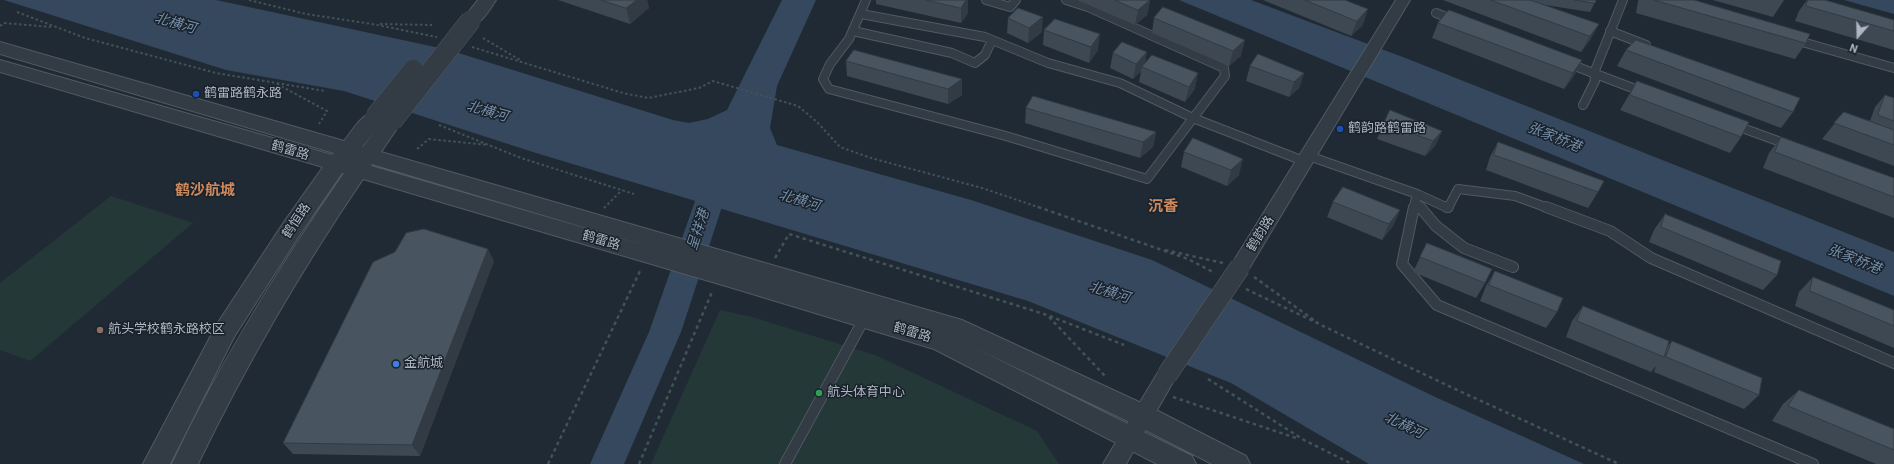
<!DOCTYPE html>
<meta charset="utf-8">
<style>
body{margin:0}
#map{position:relative;width:1894px;height:464px;overflow:hidden;background:#202a35;font-family:Roboto,sans-serif}
canvas{display:block}
.north{position:absolute;left:1838px;top:16px;width:40px;height:40px;-webkit-text-stroke:3px #19212a;paint-order:stroke;rotate:200deg;font-size:11px;font-weight:700;line-height:16px;text-align:center;color:#adb6c2}
.north::after{content:'';display:block;margin:auto;width:14px;height:18px;background:#adb6c2;clip-path:polygon(50% 0,100% 100%,50% 72%,0 100%)}
</style>
<div id="map">
<canvas width="1894" height="464"></canvas>
<div class="north">N</div>
</div>
<script>
const ctx = document.querySelector('canvas').getContext('2d');
ctx.lineJoin = 'round';
function paint(path, color) { ctx.fillStyle = color; ctx.fill(path, 'evenodd'); }
function stroke(path, color, width, dash) { ctx.strokeStyle = color; ctx.lineWidth = width; ctx.lineCap = dash ? 'butt' : 'round'; ctx.setLineDash(dash || []); ctx.stroke(path); }
function label(font, color, halo, rows, align = 'center') {
  ctx.font = font + ' Roboto,"Noto Sans SC",sans-serif'; ctx.lineWidth = 3; ctx.setLineDash([]); ctx.textBaseline = 'middle'; ctx.strokeStyle = halo; ctx.fillStyle = color; for (const [text, x, y, turn = 0] of rows) {
    ctx.save(); ctx.translate(x, y); ctx.rotate((+turn || 0) * Math.PI / 180); ctx.textAlign = isNaN(turn) ? turn : align; if (halo) ctx.strokeText(text, 0, 0); ctx.fillText(text, 0, 0); ctx.restore();
  }
}
const green = new Path2D(`
 M111 196 193 223 30 361 0 350V283Z
 M720 310 752 317 875 355 1037 431 1059 464H651Z`);
const water = new Path2D(`
 M4 0H216L449 50 673 120 689 123 708 119 727 110 782 0H816L777 86 770 128 777 145 971 200 1152 260 1433 396 1584 464H1369L1231 383 1028 301 536 153 344 91 226 70Z
 M1179 0H1251L1408 59 1894 252V296Z
 M1844 0H1894V14Z`);
const river = new Path2D(`
 M721 158 731 160 735 167 681 332 624 464H590L649 332 707 167 711 160Z`);
const pathFar1 = new Path2D(`
 M249 0 306 14 372 24 437 37
 M17 12 85 38 216 73 325 91
 M380 24 432 25
 M0 26 4 23 51 27
 M483 38 520 60
 M472 47 623 93 648 98 699 88 713 81 798 106 817 122 840 147 871 158 982 188 1041 208
 M277 84 327 111 319 124
 M439 125 521 158 634 194
 M417 149 429 139 487 145
 M604 208 622 190`);
const path = new Path2D(`
 M1038 207 1188 259 1215 273
 M1165 250 1223 263
 M775 258 789 234 1047 315 1124 345
 M1254 277 1318 323
 M1246 289 1455 389 1619 464
 M1049 317 1106 377
 M1208 379 1304 440 1352 464
 M1173 397 1299 439
 M548 464 640 271
 M639 464 712 292`);
const serviceFar1 = new Path2D(`
 M866 0 849 39 830 64 823 79 829 89 1006 136 1147 179 1225 76 1224 68 1088 7 1066 0
 M986 0 1010 7 1016 0
 M1436 13 1454 20
 M861 14 985 37 1048 63 1120 83 1193 118 1306 162
 M853 31 952 53 975 63 985 55 992 40
 M1610 31 1646 45
 M1795 40 1894 68
 M1567 63 1643 92
 M1583 105 1595 81 1594 73 1623 0
 M1734 125 1789 145
 M1309 156 1417 194 1448 208 1458 189 1515 196 1548 208
 M1415 201 1421 208
 M1414 208 1417 194`);
const service = new Path2D(`
 M1414 207 1402 264 1437 305 1813 464
 M1420 207 1436 226 1464 248 1513 267
 M1447 207H1448
 M1546 207 1610 231 1651 258 1894 363
 M785 464 864 319`);
const minor = new Path2D(`
 M1396 0H1410L1247 272 1240 274 1233 272 1231 267 1233 262Z
 M1167 367 1174 369 1177 375 1126 464H1103L1160 369Z`);
const tertiary = new Path2D(`
 M478 0H496C488 12 480 28 465 24L462 20Z
 M0 42 344 141C354 129 364 108 382 112L385 117 392 114 399 116 402 121 381 152 962 320 1152 408 1246 456 1250 464H1212L1134 424 973 347 1192 456 1196 464H1157L934 349 726 286 363 179C301 270 246 365 198 464H172C220 362 280 266 344 173H342L300 234 234 337 170 464H143L217 324 284 222 323 167 0 72V60L332 155 334 153 0 54ZM375 131 363 147H362ZM372 164 657 249 371 166Z`);
const minorBridge = new Path2D(`
 M1167 375 1240 267`);
const tertiaryBridge = new Path2D(`
 M375 117 413 70
 M392 121 471 20`);
const wall = new Path2D(`
 M558 0H647L649 8 630 24Z
 M876 0H968V13L961 23 876 4Z
 M1077 0H1150L1147 15 1135 25Z
 M1263 0H1345L1363 25 1351 36Z
 M1443 0H1596L1590 12 1545 5 1599 24 1590 40 1581 52Z
 M1639 0H1694L1806 43 1795 59 1636 13 1638 1Z
 M1713 0H1784L1773 17Z
 M1807 0H1825L1894 20V50L1795 21 1799 11Z
 M1163 7 1241 56 1229 66 1152 33 1154 18Z
 M1008 18 1042 32 1028 43 1007 33Z
 M1438 23 1582 60 1574 76 1564 89 1432 38Z
 M1044 30 1098 50 1089 63 1043 45Z
 M1626 50 1793 112 1781 128 1617 66Z
 M1147 52 1145 63 1195 89 1185 102 1139 82 1141 71 1133 79 1110 68 1113 53Z
 M846 61 962 79V95L948 104 847 76Z
 M1250 66 1304 73 1299 88 1289 97 1246 81Z
 M1637 81 1741 137 1730 153 1620 110Z
 M1885 95 1894 98V166L1822 139 1844 112 1870 121 1875 107Z
 M1026 108 1156 132 1153 147 1140 158 1025 123Z
 M1384 123 1442 131 1435 146 1425 156 1377 139Z
 M1781 137 1894 178V218L1763 168 1769 153Z
 M1193 138 1239 175 1227 186 1181 167 1184 152Z
 M1498 142 1598 192 1588 208 1486 170 1490 157Z
 M1333 202 1400 210 1393 226 1382 240 1327 217Z
 M1665 214 1777 275 1763 290 1649 242 1654 230Z
 M1427 243 1485 283 1476 298 1413 272Z
 M395 252 494 261 420 456 293 454 283 443Z
 M1495 271 1557 312 1546 328 1480 301 1486 286Z
 M1813 277 1894 310V348L1795 306 1799 292Z
 M1583 306 1667 346 1672 341 1759 395 1744 409 1654 372 1656 366 1651 372 1566 337 1572 321Z
 M1799 390 1894 429V464H1876L1772 421 1783 404Z`);
const shadedWall = new Path2D(`
 M637 0H647L649 8 630 24 626 8Z
 M966 0H968V13L961 23V8Z
 M1150 0 1147 15 1135 25 1138 10Z
 M1368 9 1363 25 1351 36 1357 21Z
 M1043 17 1042 32 1028 43 1029 28Z
 M1599 24 1590 40 1581 52 1590 36Z
 M1100 34 1098 50 1089 63 1091 47Z
 M1245 40 1241 56 1229 66 1233 51Z
 M1147 52 1144 67H1142L1141 71 1133 79 1136 64Z
 M1582 60 1574 76 1564 89 1573 73Z
 M1198 73 1195 89 1185 102 1189 87Z
 M1304 73 1299 88 1289 97 1294 82Z
 M962 79V95L948 104V89Z
 M1442 131 1435 146 1425 156 1433 141Z
 M1156 132 1153 147 1140 158 1143 142Z
 M1243 159 1239 175 1227 186 1231 170Z
 M1400 210 1393 226 1382 240 1389 224Z
 M488 249 494 261 420 456 412 445Z`);
const building = new Path2D(`
 M601 0H637L626 8Z
 M926 0H966L961 8Z
 M1115 0H1150L1138 10Z
 M1305 0H1345L1368 9 1357 21Z
 M1491 0H1530L1599 24 1590 36Z
 M1575 0H1596L1595 3Z
 M1654 0H1694L1810 34 1806 43Z
 M1808 0H1825L1894 20V31L1806 6Z
 M1163 7 1245 40 1233 51 1154 18Z
 M1018 8 1043 17 1029 28 1008 18Z
 M1449 10 1582 60 1573 73 1438 23Z
 M1055 19 1100 34 1091 47 1044 30Z
 M1636 40 1800 98 1793 112 1626 50Z
 M1122 42 1147 52 1136 64 1113 53Z
 M854 50 962 79 948 89 846 61Z
 M1258 54 1304 73 1294 82 1250 66Z
 M1152 55 1198 73 1189 87 1142 67Z
 M1637 81 1749 122 1741 137 1630 95Z
 M1885 95 1894 98V121L1878 115Z
 M1033 96 1156 132 1143 142 1026 108Z
 M1390 110 1442 131 1433 141 1384 123Z
 M1844 112 1894 130V145L1834 123Z
 M1781 137 1894 178V197L1775 152Z
 M1193 138 1243 159 1231 170 1184 152Z
 M1498 142 1604 181 1598 192 1494 155Z
 M1343 187 1400 210 1389 224 1333 202Z
 M1665 214 1781 261 1777 275 1661 227Z
 M424 229 488 249 412 445 283 443 373 262 395 252 406 233Z
 M1427 243 1492 269 1485 283 1420 257Z
 M1495 271 1563 298 1557 312 1489 285Z
 M1813 277 1894 310V326L1810 291Z
 M1583 306 1669 341 1664 357 1577 321Z
 M1672 341 1762 378 1759 395 1666 357Z
 M1799 390 1894 429V450L1788 406Z`);
const markers = [
 [196,94,4,"#1a4fb4"],
 [1340,129,4,"#1a4fb4"],
 [100,330,4,"#8d6e63"],
 [396,364,4,"#3f7fe0"],
 [819,393,4,"#2e9e5b"]
];
const poiNames = [
 ["鹤雷路鹤永路",204,94],
 ["鹤韵路鹤雷路",1348,129],
 ["航头学校鹤永路校区",108,330],
 ["金航城",404,364],
 ["航头体育中心",827,393]
];
const streetNames = [
 ["鹤雷路",290,151,17],
 ["鹤恒路",297,221,-56],
 ["鹤韵路",1261,234,-58],
 ["鹤雷路",601,241,17],
 ["鹤雷路",912,333,17]
];
const waterNames = [
 ["北横河",175,24,16],
 ["北横河",487,112,16],
 ["张家桥港",1554,138,22],
 ["北横河",799,201,17],
 ["呈祥港",699,230,-72],
 ["张家桥港",1854,260,22],
 ["北横河",1109,293,17],
 ["北横河",1404,426,25]
];
const quarterNames = [
 ["鹤沙航城",205,191],
 ["沉香",1163,207]
];
paint(green, '#253838');
paint(water, '#36485d');
paint(river, '#36485d');
stroke(serviceFar1, '#515963', 10);
stroke(service, '#515963', 12);
stroke(minor, '#515963', 2);
stroke(tertiary, '#515963', 2);
stroke(pathFar1, '#415355', 2, [2.5, 2.5]);
stroke(path, '#415355', 2.5, [3.5, 3.5]);
stroke(serviceFar1, '#333b45', 8);
stroke(service, '#333b45', 10);
paint(minor, '#333b45');
paint(tertiary, '#333b45');
stroke(minorBridge, '#515963', 21, []);
stroke(tertiaryBridge, '#515963', 21, []);
stroke(minorBridge, '#333b45', 20);
stroke(tertiaryBridge, '#333b45', 20);
paint(wall, '#3e4853');
paint(shadedWall, '#323b43');
paint(building, '#485460');
stroke(building, '#323b43', 1);
for (const [x, y, r, color] of markers) { const dot = new Path2D(); dot.arc(x, y, r, 0, 2 * Math.PI); ctx.fillStyle = color; ctx.fill(dot); stroke(dot, '#19212a', 1.5); }
label('13px', '#adb6c2', '#19212a', poiNames, 'left');
label('13px', '#adb6c2', '#19212a', streetNames);
label('italic 14px', '#768eaa', '#19212a', waterNames);
label('bold 15px', '#cd8a5e', '#19212a', quarterNames);
</script>
